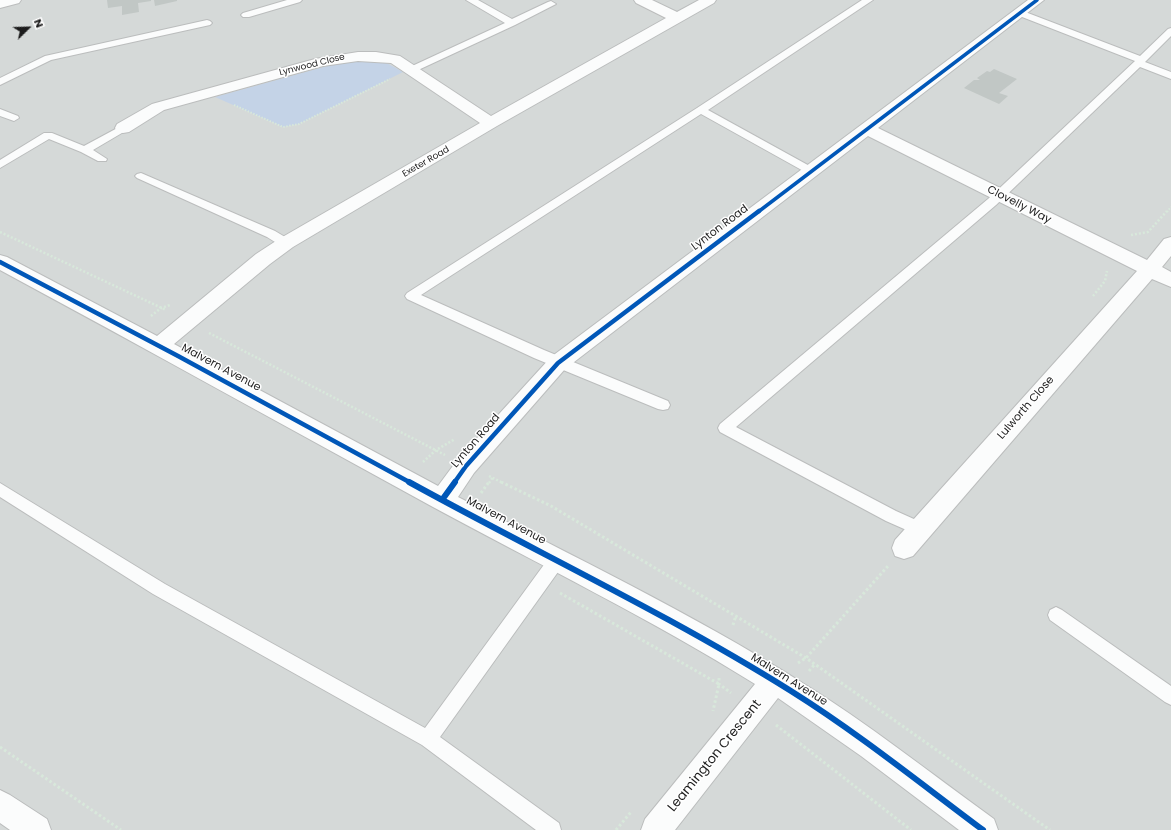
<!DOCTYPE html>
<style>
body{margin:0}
#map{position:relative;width:1171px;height:830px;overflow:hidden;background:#e4eae9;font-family:Poppins,sans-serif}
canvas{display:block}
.north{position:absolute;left:8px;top:8px;width:40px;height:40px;-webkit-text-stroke:3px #fff;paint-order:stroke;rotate:67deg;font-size:11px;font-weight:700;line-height:16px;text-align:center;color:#1c1c1c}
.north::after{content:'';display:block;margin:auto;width:14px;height:18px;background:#1c1c1c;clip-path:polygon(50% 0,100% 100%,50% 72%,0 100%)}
</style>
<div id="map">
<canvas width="1171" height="830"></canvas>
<div class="north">N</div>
</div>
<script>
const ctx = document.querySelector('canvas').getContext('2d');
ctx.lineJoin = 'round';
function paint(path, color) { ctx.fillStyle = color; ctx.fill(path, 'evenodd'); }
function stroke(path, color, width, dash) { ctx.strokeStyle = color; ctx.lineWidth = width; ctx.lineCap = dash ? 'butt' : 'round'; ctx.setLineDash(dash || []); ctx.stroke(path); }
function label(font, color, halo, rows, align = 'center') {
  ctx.font = font + ' Poppins,sans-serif'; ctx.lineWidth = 3; ctx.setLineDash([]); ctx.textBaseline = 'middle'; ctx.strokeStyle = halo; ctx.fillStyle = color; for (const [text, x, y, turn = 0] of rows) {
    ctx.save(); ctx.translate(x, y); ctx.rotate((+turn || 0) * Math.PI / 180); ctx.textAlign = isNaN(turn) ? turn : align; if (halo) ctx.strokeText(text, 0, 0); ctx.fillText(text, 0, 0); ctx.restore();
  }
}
const residential = new Path2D(`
 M0 0H1171V830H0Z`);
const grass = new Path2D(`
 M359 61H383L403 72 299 124 283 127 215 97 338 63Z`);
const building = new Path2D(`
 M107 0H151V1L138 3 139 12 122 15V6L108 8Z
 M154 0H177V1L155 6Z
 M994 69 1017 79 999 93 1008 96 999 104 964 88 974 80H980L977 78 987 71 990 72Z`);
const pathFar2 = new Path2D(`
 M234 105 283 127 299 124 390 79
 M1167 212 1171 207`);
const pathFar1 = new Path2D(`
 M0 232 166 310
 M1131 235 1148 232 1167 211
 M1093 296 1105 281 1107 271
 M151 316 161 308 170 305
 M209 333 445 455
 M423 462 436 450 455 439
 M489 476 503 483
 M489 483 493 477`);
const path = new Path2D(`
 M501 482 551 506 806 658 1050 830
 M481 493 489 482
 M560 593 719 684 713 711
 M733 625 736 615
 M798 663 806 658 888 566
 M809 671 815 664
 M719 678V684L731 693
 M776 725 911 830
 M0 747 121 830
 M616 830 631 812`);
const lane = new Path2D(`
 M287 0H302L300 2 249 17H243L241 15 243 13Z
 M466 0H478L512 19 548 2 551 1 556 4 515 25 416 71H410L408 69 410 67 505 23Z
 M862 0H873L708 110 815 169 817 171 815 173H807L701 114 421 295 544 350 668 401 670 405 668 409 663 410 658 409 534 358 407 299 405 296 407 293 697 108Z
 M1020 10 1140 56 1168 29 1171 28V36L1145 62 1171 72V79L1140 67 996 205 736 427 896 511 925 524 928 529 925 534 920 536 886 521 720 432 718 428 720 424 988 199 1135 61 1017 15 1015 13Z
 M207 20 210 21 212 23 210 25 51 60 0 85V78L45 56Z
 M0 109 18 116 19 118 14 121 0 116Z
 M123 125 127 126 128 128 127 130 93 150 107 159 106 161H98L81 152 49 139 0 168V160L44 133H52L84 146Z
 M141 173 275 231 290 240 292 243 290 246C282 248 274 241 267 237L137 178 135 176 137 174Z
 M0 483 165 584 425 728 551 555 557 553 563 555 565 560 563 565 440 737 559 823 561 830H536L422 745 153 594 0 497Z
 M1056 607 1062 610 1171 686V705L1165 702 1050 620 1048 615 1050 610Z`);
const street = new Path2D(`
 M0 0H21L19 3 0 8Z
 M634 0H652L677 12 699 0H716L714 3 497 126 293 247 270 264 174 344 438 486 458 459 551 357 1028 0H1044L878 128 1147 260 1164 239 1171 237V256L1162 267 1171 272V287L1152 279 913 556 904 559 895 556 892 548 895 540 1137 271 868 136 565 369 474 473 458 497C573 556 691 613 801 682 868 723 930 773 994 819L998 830H959L861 756 778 698 675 830H641L645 819 755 684C651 619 540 565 433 507 288 428 145 348 0 270V255L7 257 157 336 256 254 279 239 480 123 391 63 358 61 323 66 164 110 129 132 123 133 117 132 115 128 117 124 152 104 315 59 358 52H376L400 56 491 116 666 18 636 3Z
 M0 790 10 795 47 819 51 830H10L0 823Z`);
const cyclewayFar2 = new Path2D(`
 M758 212 1037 0`);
const cyclewayFar1 = new Path2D(`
 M0 262 178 356 411 483
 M454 483 466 466 558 363 759 211`);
const cycleway = new Path2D(`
 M409 482C536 552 668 614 791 691 858 733 920 783 983 830
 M442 500 455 482`);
const farStreetnames = [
 ["Lynwood Close",312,65,-14],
 ["Exeter Road",426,162,-30]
];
const streetNames = [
 ["Clovelly Way",1019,205,27],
 ["Lynton Road",720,228,-37],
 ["Malvern Avenue",221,368,28],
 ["Lulworth Close",1026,408,-49],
 ["Lynton Road",476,441,-49],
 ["Malvern Avenue",506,521,28],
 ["Malvern Avenue",789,680,32]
];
const nearStreetnames = [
 ["Leamington Crescent",715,756,-51]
];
paint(residential, '#d5d9d8');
paint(grass, '#c4d3e7');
paint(building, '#c1c7c5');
stroke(lane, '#bbbdbd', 2);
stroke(street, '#bbbdbd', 2);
stroke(pathFar2, '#d8e8db', 2, [1.5, 1.5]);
stroke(pathFar1, '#d8e8db', 2.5, [2, 2]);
stroke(path, '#d8e8db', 3, [2.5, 2.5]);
paint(lane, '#fbfcfc');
paint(street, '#fbfcfc');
stroke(cyclewayFar2, '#0057b8', 3.5);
stroke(cyclewayFar1, '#0057b8', 4.5);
stroke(cycleway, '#0057b8', 6);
label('9px', '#1c1c1c', '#fff', farStreetnames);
label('11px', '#1c1c1c', '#fff', streetNames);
label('13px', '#1c1c1c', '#fff', nearStreetnames);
</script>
